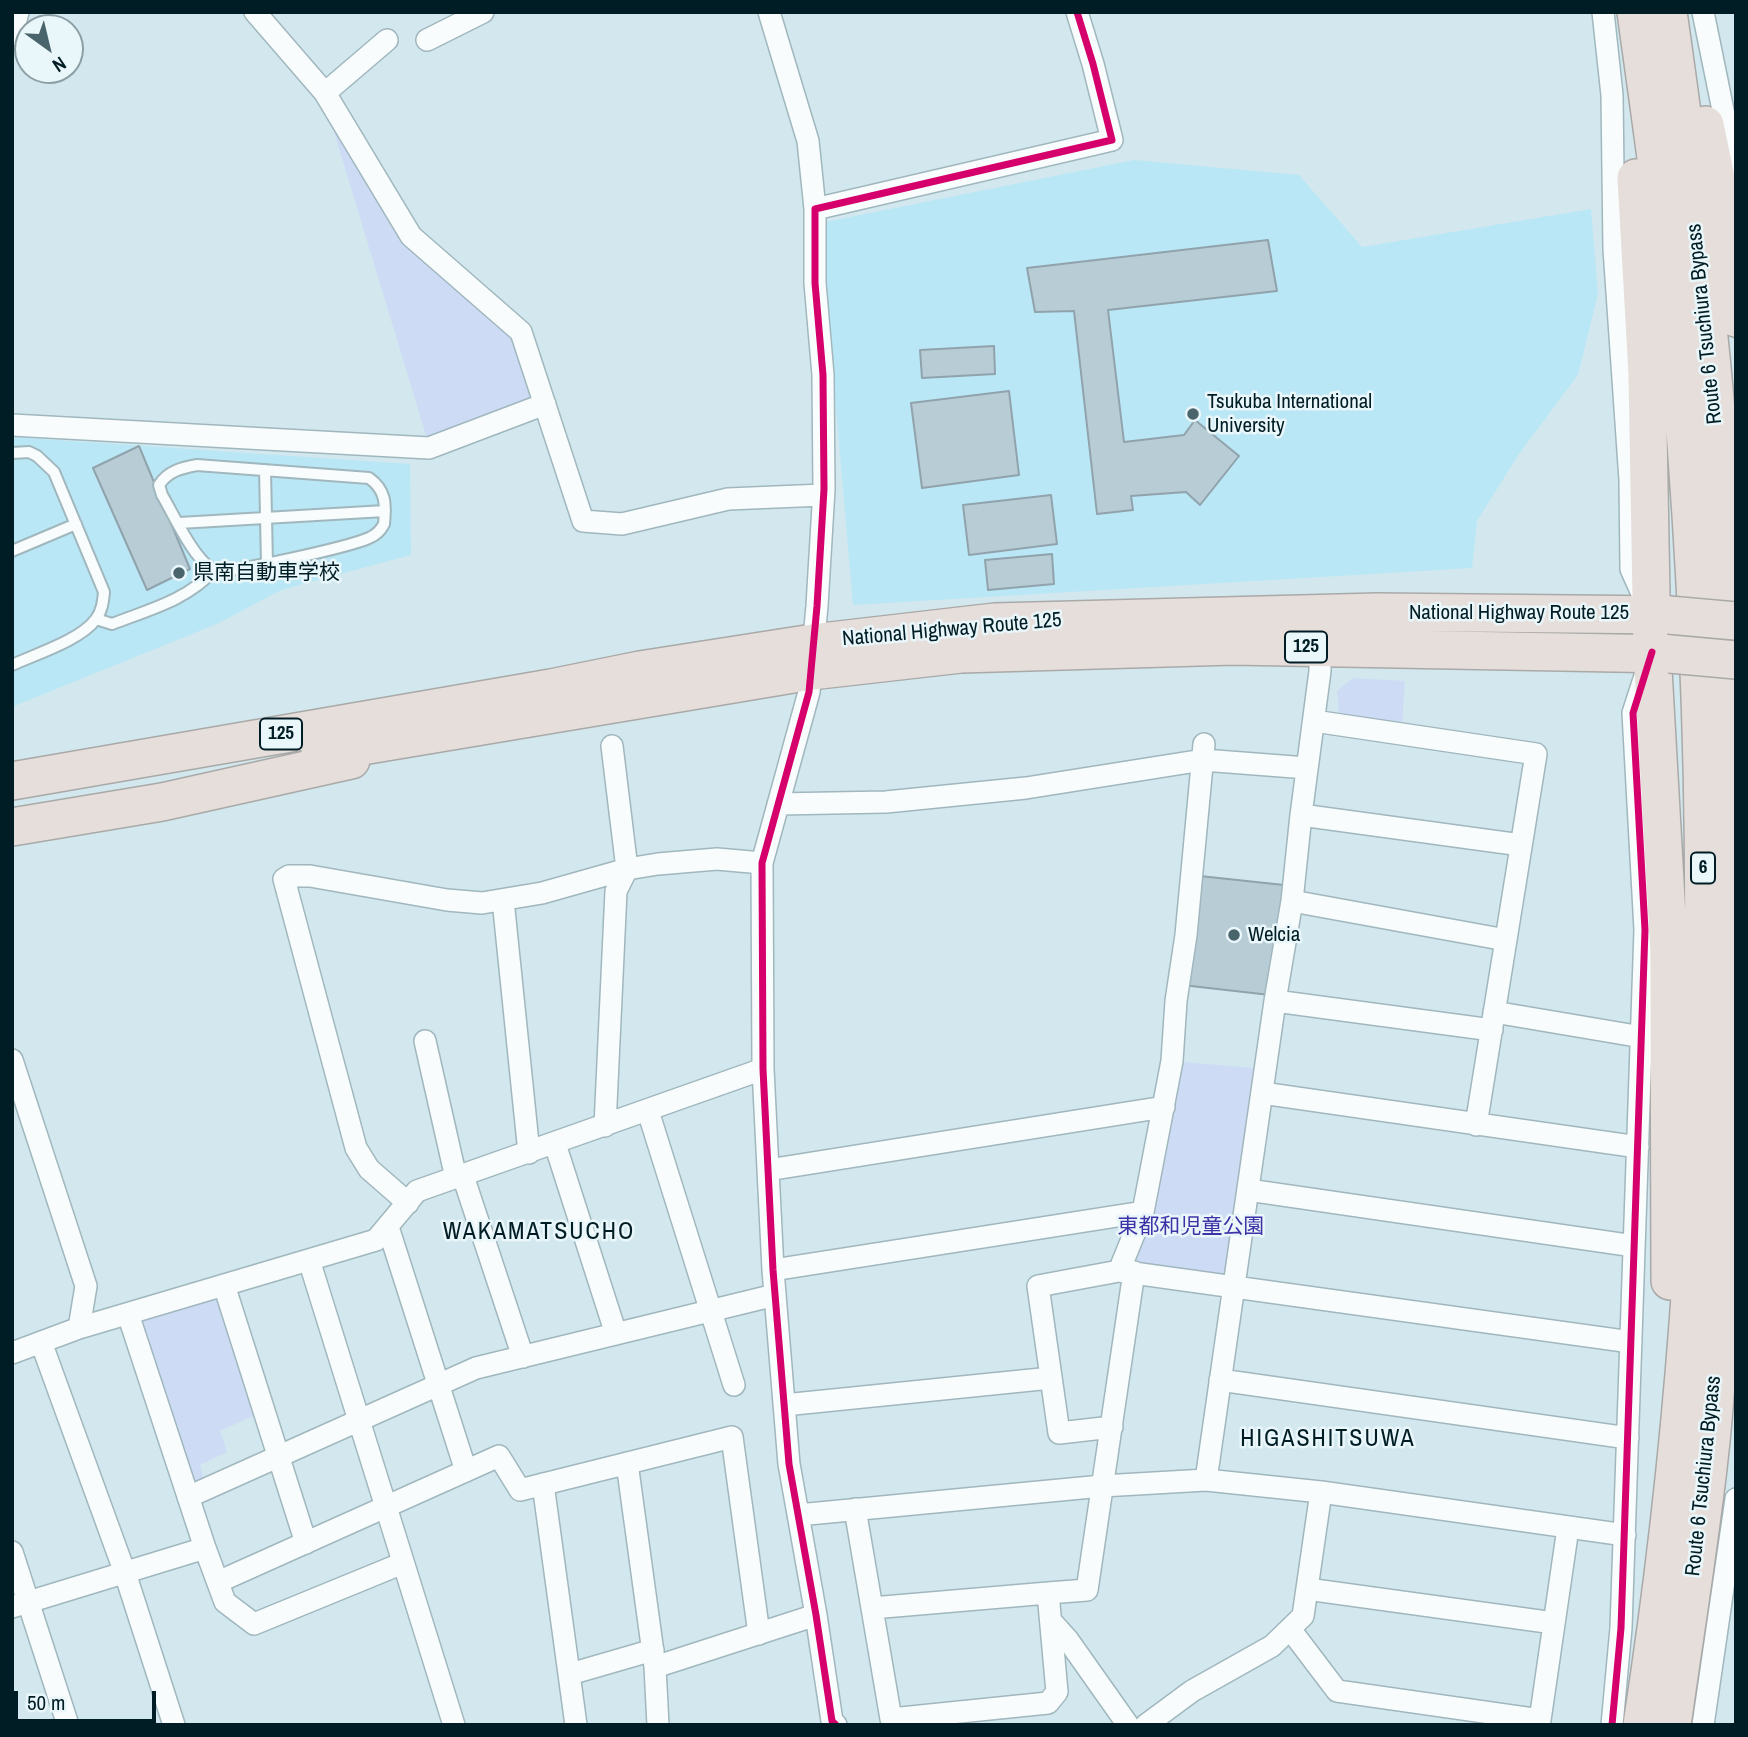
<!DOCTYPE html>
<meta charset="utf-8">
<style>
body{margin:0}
#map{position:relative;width:1748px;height:1737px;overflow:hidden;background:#d2e8ee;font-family:"Archivo Narrow",sans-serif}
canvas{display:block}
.frame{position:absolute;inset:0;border:14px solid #001d25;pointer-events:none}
.north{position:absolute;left:14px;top:14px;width:70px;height:70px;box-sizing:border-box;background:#e9f6fa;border:2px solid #8c9fa5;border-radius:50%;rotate:146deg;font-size:19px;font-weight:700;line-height:28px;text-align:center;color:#001d25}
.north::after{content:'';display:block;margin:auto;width:24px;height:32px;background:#4a646b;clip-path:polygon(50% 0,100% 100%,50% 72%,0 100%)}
.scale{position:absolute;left:14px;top:1691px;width:142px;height:32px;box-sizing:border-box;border:4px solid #001d25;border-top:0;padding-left:9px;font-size:21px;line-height:24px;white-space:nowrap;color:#001d25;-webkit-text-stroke:5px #e9f6fa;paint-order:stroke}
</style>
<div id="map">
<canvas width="1748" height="1737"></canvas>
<div class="frame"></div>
<div class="north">N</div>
<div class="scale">50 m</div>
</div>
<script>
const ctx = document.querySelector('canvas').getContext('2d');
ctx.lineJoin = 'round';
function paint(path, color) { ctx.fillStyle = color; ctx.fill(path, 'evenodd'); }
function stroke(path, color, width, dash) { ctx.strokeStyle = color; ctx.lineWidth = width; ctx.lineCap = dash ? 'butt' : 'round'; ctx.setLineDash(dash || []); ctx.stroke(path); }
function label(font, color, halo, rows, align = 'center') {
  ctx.font = font + ' "Archivo Narrow","Noto Sans JP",sans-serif'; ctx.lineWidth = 5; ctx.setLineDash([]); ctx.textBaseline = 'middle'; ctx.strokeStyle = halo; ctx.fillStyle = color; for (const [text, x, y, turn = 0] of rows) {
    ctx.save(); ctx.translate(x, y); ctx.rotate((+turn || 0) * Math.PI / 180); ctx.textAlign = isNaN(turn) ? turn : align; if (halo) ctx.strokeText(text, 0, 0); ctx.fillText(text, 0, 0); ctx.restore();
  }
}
const built = new Path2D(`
 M1134 160 1299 175 1362 247 1591 209 1598 294 1578 375 1519 454 1477 521 1472 568 853 605 820 223Z
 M12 437 410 464 411 555 281 590 219 623 12 707Z`);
const green = new Path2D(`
 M324 99 406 240 517 336 540 403 428 442Z
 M1353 678 1405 681 1402 726 1339 717 1337 691Z
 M1172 1061 1265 1069 1234 1286 1119 1271Z
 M221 1291 260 1413 220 1431 227 1452 200 1465 203 1476 192 1491 133 1317Z`);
const building = new Path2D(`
 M1268 240 1277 291 1108 310 1124 442 1184 435 1195 420 1239 456 1200 505 1186 492 1131 496 1133 510 1097 514 1074 311 1035 312 1027 268Z
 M994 346 995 374 922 378 920 350Z
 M1009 391 1019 475 922 488 911 403Z
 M139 446 190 569 147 590 93 468Z
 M1051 495 1057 544 969 555 963 505Z
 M1052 554 1054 584 988 590 985 560Z
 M1200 876 1284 885 1270 995 1182 985Z`);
const lane = new Path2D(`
 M12 453 29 452 37 456 54 472 104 592C103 602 102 611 96 619 81 640 36 654 12 665
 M197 465 369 478C386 490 386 504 384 524 381 530 376 535 369 538 351 546 228 575 215 570 195 563 173 513 162 495L159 485C168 471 181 468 197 465Z
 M265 470 267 564
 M179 523 385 511
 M12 551 76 524
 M96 619 112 624C148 610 188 600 214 570`);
const street = new Path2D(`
 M255 12 325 93 411 236 521 332 583 521 622 524 728 499 823 495
 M769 12 808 141 815 209
 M1603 12 1612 95 1614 249 1630 480 1631 569 1644 598
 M1703 12 1736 174
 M12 35 18 12
 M427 40 483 12
 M325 93 387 40
 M12 425 429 448 545 404
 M1314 721 1536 754 1476 1125
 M1204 744 1186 935 1176 1001 1172 1061 1143 1212 1119 1271 1631 1342
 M778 804 886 802 1026 788 1203 760 1307 768
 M1301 815 1521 845
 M503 900 529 1153
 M1292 901 1506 940
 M1275 1001 1492 1030
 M1494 1012 1642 1037
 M425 1041 456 1178
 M12 1060 86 1286 79 1328
 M1262 1093 1638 1147
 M648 1111 734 1385
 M605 1126 616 891 627 869 612 746
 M555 1144 616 1334
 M768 1170 1164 1107
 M463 1176 523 1357
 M1248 1190 1634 1246
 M408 1203 369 1169 356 1148 284 879 289 876H310L447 900 482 903 542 893 627 869 658 864 717 859 762 863
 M388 1227 466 1471
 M309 1260 454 1725
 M773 1270 1143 1212
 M224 1285 306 1543
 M128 1314 205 1548 225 1602 254 1624 403 1563
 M41 1342 125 1573 174 1725
 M12 1353 79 1328 376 1240 417 1191 763 1069
 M1220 1380 1628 1438
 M784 1405 1051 1378
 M1112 1427 1059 1433 1038 1286 1119 1271
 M627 1463 655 1667 658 1725
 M1206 1480 1275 1001 1292 901 1301 815 1320 671V640
 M543 1484 576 1725
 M188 1497 476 1368 775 1295
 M855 1509 891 1719 1048 1703 1057 1692 1048 1593 1087 1590 1134 1272
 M798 1515 1102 1486 1206 1480 1321 1492 1625 1535
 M12 1552 68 1725
 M218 1582 499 1456 520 1490 732 1437 759 1634
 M1307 1589 1554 1623
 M12 1607 205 1548
 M872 1608 1048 1593
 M1051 1621 1068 1640 1128 1725
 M1290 1629 1337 1691 1540 1720 1568 1528
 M655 1667 816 1615
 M570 1674 653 1650
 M836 1725 832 1721 816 1615 789 1464 773 1270 763 1069 762 863 809 692 817 606 824 489 823 375 815 283V209L1112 140 1093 64 1077 12
 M1146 1725 1192 1691 1272 1646 1303 1616 1321 1492
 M1612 1725 1621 1628 1645 930 1633 713 1645 676
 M1703 1725 1736 1499`);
const highway = new Path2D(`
 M1636 12C1653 135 1671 258 1681 381 1719 828 1711 1281 1642 1725
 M1668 12C1694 194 1717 378 1727 562 1738 763 1736 965 1727 1166 1722 1267 1720 1368 1708 1468 1698 1554 1684 1639 1672 1725
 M1705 125 1715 173 1736 318
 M1636 178 1647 374 1652 652 1669 952 1670 1281
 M320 753 811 671 961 654 1233 646 1670 654
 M12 781 551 688 640 670 813 643 995 622 1377 612 1669 615
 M12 827 162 802 351 760`);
const highwayBridge = new Path2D(`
 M1669 615 1736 621
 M1670 654 1736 660`);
const cycleway = new Path2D(`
 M836 1725 832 1721 816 1615 789 1464 773 1270 763 1069 762 863 809 692 817 606 824 489 823 375 815 283V209L1112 140 1093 64 1077 12
 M1612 1725 1621 1628 1645 930 1633 713 1652 652`);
const markers = [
 [1193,414,7,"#4a646b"],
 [179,573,7,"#4a646b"],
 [1234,935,7,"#4a646b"]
];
const shields = [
 [1306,647,42],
 [281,734,42],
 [1703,868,24]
];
const shieldNames = [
 ["125",1306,647],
 ["125",281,734],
 ["6",1703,868]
];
const streetNames = [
 ["Route 6 Tsuchiura Bypass",1705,324,-96],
 ["National Highway Route 125",1519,613],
 ["National Highway Route 125",952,630,-5],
 ["Route 6 Tsuchiura Bypass",1704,1476,-84]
];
const poiNames = [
 ["Tsukuba International",1207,402],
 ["University",1207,426],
 ["県南自動車学校",193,573],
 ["Welcia",1248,935]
];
const parkNames = [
 ["東都和児童公園",1191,1227]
];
const quarterNames = [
 ["WAKAMATSUCHO",539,1233],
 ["HIGASHITSUWA",1328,1440]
];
paint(built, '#bae7f5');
paint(green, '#cedbf5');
paint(building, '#b8ccd6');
stroke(building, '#90a3ad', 2);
stroke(lane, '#a0b7be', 14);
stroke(street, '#a0b7be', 24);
stroke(highway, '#a9a9a8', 40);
stroke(lane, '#f8fcfc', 10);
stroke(street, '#f8fcfc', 21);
stroke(highway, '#e6dedb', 37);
stroke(highwayBridge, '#a9a9a8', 40, []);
stroke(highwayBridge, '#e6dedb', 37);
stroke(cycleway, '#d6006c', 7);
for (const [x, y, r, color] of markers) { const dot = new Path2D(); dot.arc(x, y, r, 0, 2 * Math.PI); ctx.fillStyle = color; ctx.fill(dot); stroke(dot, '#e9f6fa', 2.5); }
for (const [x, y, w] of shields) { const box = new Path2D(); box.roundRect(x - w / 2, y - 15.5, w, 31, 5); ctx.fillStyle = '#e9f6fa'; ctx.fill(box); stroke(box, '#001d25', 2); }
label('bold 19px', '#001d25', null, shieldNames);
label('21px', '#001d25', '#e9f6fa', streetNames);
label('21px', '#001d25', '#e9f6fa', poiNames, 'left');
label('21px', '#3e32a6', '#e9f6fa', parkNames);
ctx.letterSpacing = '2px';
label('24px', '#001d25', '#e9f6fa', quarterNames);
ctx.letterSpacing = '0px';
</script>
